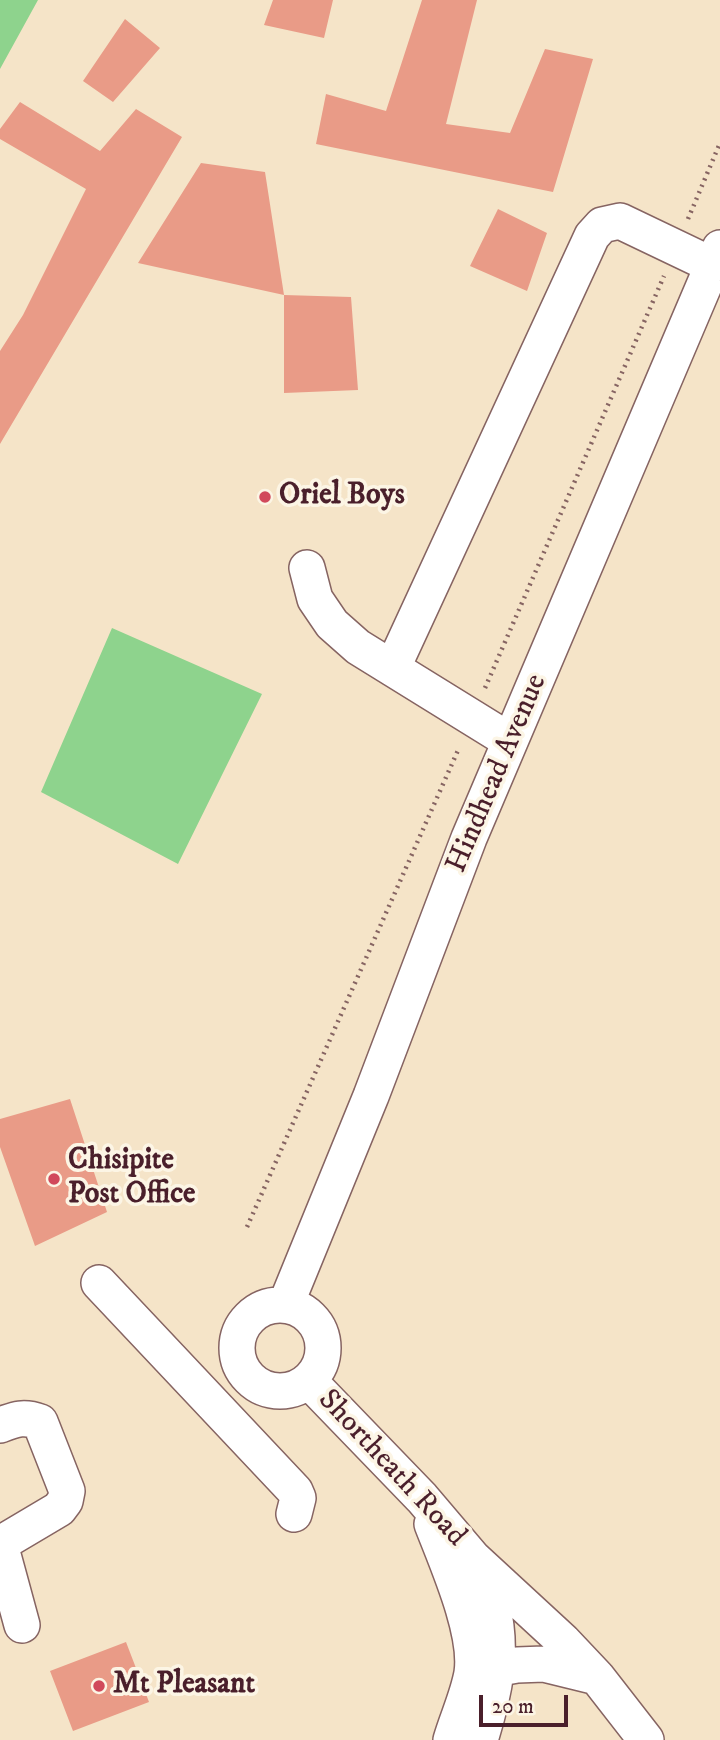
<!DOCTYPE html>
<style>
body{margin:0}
#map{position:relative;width:720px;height:1740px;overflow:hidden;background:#f5e4c8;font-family:"IM FELL DW Pica",serif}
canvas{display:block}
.scale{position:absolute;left:479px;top:1695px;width:89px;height:32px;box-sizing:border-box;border:4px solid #4a1f2b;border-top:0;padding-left:9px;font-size:21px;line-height:24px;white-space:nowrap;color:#4a1f2b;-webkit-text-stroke:5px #fcf5e5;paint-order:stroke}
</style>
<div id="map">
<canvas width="720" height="1740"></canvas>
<div class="scale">20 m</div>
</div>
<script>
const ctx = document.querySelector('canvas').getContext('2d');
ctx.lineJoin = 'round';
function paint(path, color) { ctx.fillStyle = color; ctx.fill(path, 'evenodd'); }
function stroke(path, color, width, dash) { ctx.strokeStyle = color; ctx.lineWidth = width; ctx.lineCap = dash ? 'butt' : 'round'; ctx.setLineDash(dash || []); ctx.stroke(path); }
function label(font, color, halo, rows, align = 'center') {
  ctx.font = font + ' "IM FELL DW Pica",serif'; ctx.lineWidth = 7; ctx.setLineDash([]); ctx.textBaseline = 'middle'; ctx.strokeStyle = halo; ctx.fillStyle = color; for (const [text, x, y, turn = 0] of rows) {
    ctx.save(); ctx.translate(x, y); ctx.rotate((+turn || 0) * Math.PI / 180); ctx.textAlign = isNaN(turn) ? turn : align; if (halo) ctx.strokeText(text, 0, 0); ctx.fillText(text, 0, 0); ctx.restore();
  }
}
const green = new Path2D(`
 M0 0H38L0 69Z
 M112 628 262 694 178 864 41 792Z`);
const building = new Path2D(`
 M273 0H333L324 38 264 25Z
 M422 0H477L446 124 510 133 545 49 593 59 553 192 316 144 326 94 386 111Z
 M125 19 160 48 113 102 83 81Z
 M20 102 100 151 136 109 182 137 0 444V351L23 315 86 189 0 139V129Z
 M201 163 265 172 284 295 138 263Z
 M498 209 547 233 527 291 470 266Z
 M284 295 351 297 358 390 284 393Z
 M70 1099 107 1212 35 1246 0 1147V1119Z
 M126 1642 149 1702 73 1731 50 1671Z`);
const path = new Path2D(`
 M688 219 720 143
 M485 688 664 276
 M247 1227 459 748`);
const minor = new Path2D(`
 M307 568 315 599 332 624 358 647 510 741
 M393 667 592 236 602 225 620 221 712 265
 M99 1283 295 1491 298 1498 294 1514
 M286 1304 371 1096 469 838 720 248
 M237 1348a43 43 0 1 1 86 0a43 43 0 1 1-86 0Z
 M309 1381 422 1498 473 1558 563 1641 597 1677 646 1740
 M0 1425C16 1419 24 1416 40 1422L67 1491 65 1501 59 1509 0 1544
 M432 1524C447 1563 478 1632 472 1673 468 1696 457 1719 451 1740
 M0 1544 22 1625
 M476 1565C481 1578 489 1592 492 1605 504 1652 494 1695 480 1740
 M477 1672 517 1665 544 1664 597 1677`);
const markers = [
 [265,497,7,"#d1495b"],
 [54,1179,7,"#d1495b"],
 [99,1686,7,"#d1495b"]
];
const poiNames = [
 ["Oriel Boys",279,497],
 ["Chisipite",68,1162],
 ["Post Office",68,1196],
 ["Mt Pleasant",113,1686]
];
const streetNames = [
 ["Hindhead Avenue",498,774,-67],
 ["Shortheath Road",391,1469,47]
];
paint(green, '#8ed38d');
paint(building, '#e99b87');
stroke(minor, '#866462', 38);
stroke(path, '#866462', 4.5, [2, 5]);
stroke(minor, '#fff', 35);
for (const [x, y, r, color] of markers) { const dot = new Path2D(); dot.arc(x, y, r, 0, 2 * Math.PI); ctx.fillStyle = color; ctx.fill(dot); stroke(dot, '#fcf5e5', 2.5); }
label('bold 30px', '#4a1f2b', '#fcf5e5', poiNames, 'left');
label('30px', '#4a1f2b', '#fcf5e5', streetNames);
</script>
